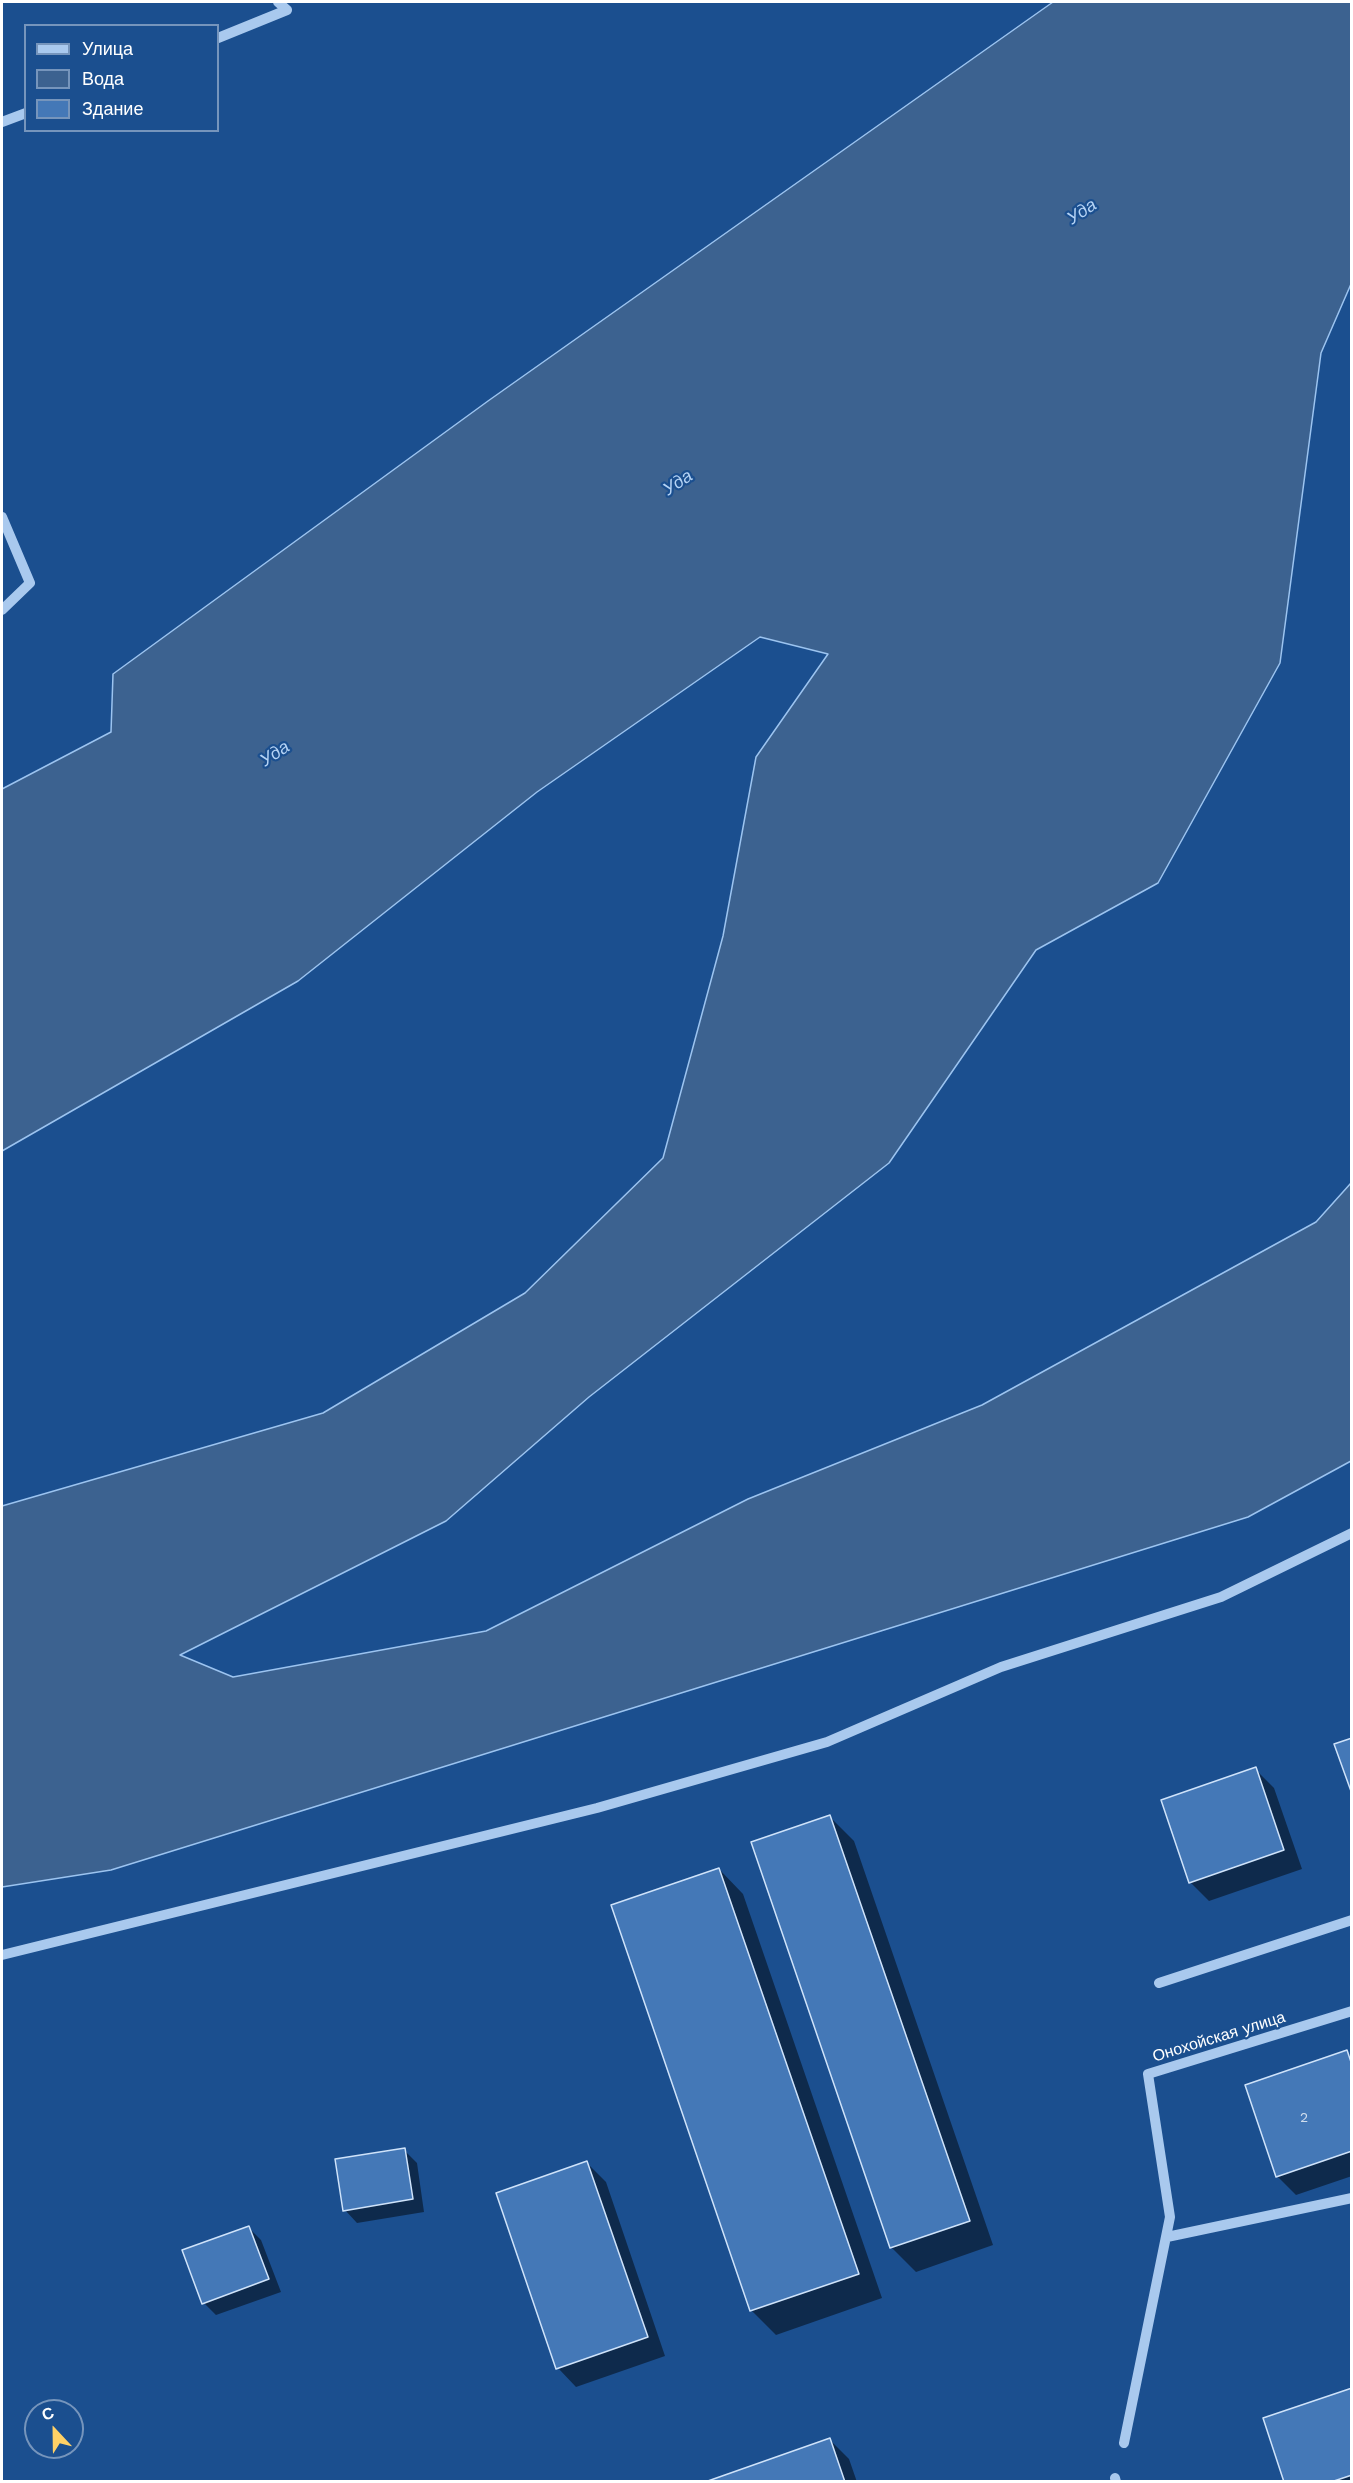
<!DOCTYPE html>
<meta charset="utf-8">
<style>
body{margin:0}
#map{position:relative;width:1353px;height:2483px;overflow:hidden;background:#1b4f8f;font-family:"Work Sans",sans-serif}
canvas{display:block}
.frame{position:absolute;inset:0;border:3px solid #fff;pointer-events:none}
.legend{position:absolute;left:24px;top:24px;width:195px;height:108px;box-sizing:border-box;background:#1b4f8f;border:2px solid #7695bc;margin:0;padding:8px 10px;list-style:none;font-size:18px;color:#fff}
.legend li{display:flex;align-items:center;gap:12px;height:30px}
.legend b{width:30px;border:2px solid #7695bc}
.north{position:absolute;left:24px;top:2399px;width:60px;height:60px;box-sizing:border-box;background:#1b4f8f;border:2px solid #7695bc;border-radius:50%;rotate:338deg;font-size:16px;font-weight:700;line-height:24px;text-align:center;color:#fff}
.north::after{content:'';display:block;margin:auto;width:21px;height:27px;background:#ffd166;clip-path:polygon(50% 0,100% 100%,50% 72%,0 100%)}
</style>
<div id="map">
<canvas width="1353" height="2483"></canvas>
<div class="frame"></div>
<ul class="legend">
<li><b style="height:8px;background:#a9c9ee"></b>Улица</li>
<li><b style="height:16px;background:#3c6290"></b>Вода</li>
<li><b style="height:16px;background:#4478b7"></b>Здание</li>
</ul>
<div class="north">С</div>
</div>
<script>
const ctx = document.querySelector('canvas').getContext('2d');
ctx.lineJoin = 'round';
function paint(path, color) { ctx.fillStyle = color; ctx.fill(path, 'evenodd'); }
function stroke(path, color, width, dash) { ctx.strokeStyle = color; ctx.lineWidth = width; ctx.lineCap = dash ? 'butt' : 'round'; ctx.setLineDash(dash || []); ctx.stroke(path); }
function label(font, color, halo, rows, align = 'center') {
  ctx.font = font + ' "Work Sans",sans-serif'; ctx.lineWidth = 4.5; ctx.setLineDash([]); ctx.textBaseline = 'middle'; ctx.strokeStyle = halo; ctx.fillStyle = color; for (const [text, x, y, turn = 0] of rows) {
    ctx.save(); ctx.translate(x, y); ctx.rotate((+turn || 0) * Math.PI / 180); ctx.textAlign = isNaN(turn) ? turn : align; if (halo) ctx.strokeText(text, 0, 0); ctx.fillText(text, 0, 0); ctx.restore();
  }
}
const water = new Path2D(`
 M1053 2H1351V284L1321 353 1280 663 1158 883 1036 950 889 1163 589 1397 446 1521 180 1655 233 1677 486 1631 748 1499 982 1405 1316 1222 1351 1183V1461L1248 1517 111 1870 2 1887V1506L323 1413 525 1293 663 1158 723 936 756 757 828 654 760 637 537 792 298 981 2 1151V789L111 732 113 674 488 401Z`);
const shadow = new Path2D(`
 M1255 1769 1274 1788 1302 1869 1209 1901 1190 1882Z
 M830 1817 854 1841 993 2245 916 2272 891 2247Z
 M719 1869 743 1894 882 2298 776 2335 752 2311 612 1906Z
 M1346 2052 1352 2058V2176L1296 2195 1277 2176Z
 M404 2150 417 2163 424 2212 357 2223 345 2210Z
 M587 2163 606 2182 665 2356 576 2387 558 2368Z
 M249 2228 261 2240 281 2292 216 2315 204 2303Z
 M1352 2389V2482H1286Z
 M830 2440 849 2459 857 2482H710Z`);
const building = new Path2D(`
 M1352 1738V1794L1334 1744Z
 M1256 1767 1284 1850 1189 1883 1161 1800Z
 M830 1815 970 2221 890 2248 751 1842Z
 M719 1868 859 2274 750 2311 611 1905Z
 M1347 2050 1352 2065V2151L1276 2177 1245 2085Z
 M405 2148 413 2199 343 2211 335 2159Z
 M587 2161 648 2337 556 2369 496 2193Z
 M249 2226 269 2279 202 2304 182 2250Z
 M1352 2388V2475L1331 2482H1284L1263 2418Z
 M830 2438 845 2482H705Z`);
const minor = new Path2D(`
 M218 38 287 10 278 2
 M2 122 26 113
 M2 517 30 583 2 610
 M2 1955 597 1808 827 1742 1001 1667 1221 1597 1352 1533
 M1159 1983 1352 1920
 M1167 2237 1352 2198
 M1124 2443 1170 2217 1148 2074 1352 2011
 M1115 2478 1116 2482`);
const numberNames = [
 ["2",1304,2118]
];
const streetNames = [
 ["Онохойская улица",1219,2037,-17]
];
const waterNames = [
 ["Уда",1082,212,-34],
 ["Уда",678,483,-34],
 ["Уда",275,754,-34]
];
paint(water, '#3c6290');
stroke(water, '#9cc4f0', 1.5);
paint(shadow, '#0007');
paint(building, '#4478b7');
stroke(building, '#cfe3fa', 1.5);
stroke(minor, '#a9c9ee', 10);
label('14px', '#d0dded', null, numberNames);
label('16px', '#fff', '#1b4f8f', streetNames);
label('italic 18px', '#b5d3f5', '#1b4f8f', waterNames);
</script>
